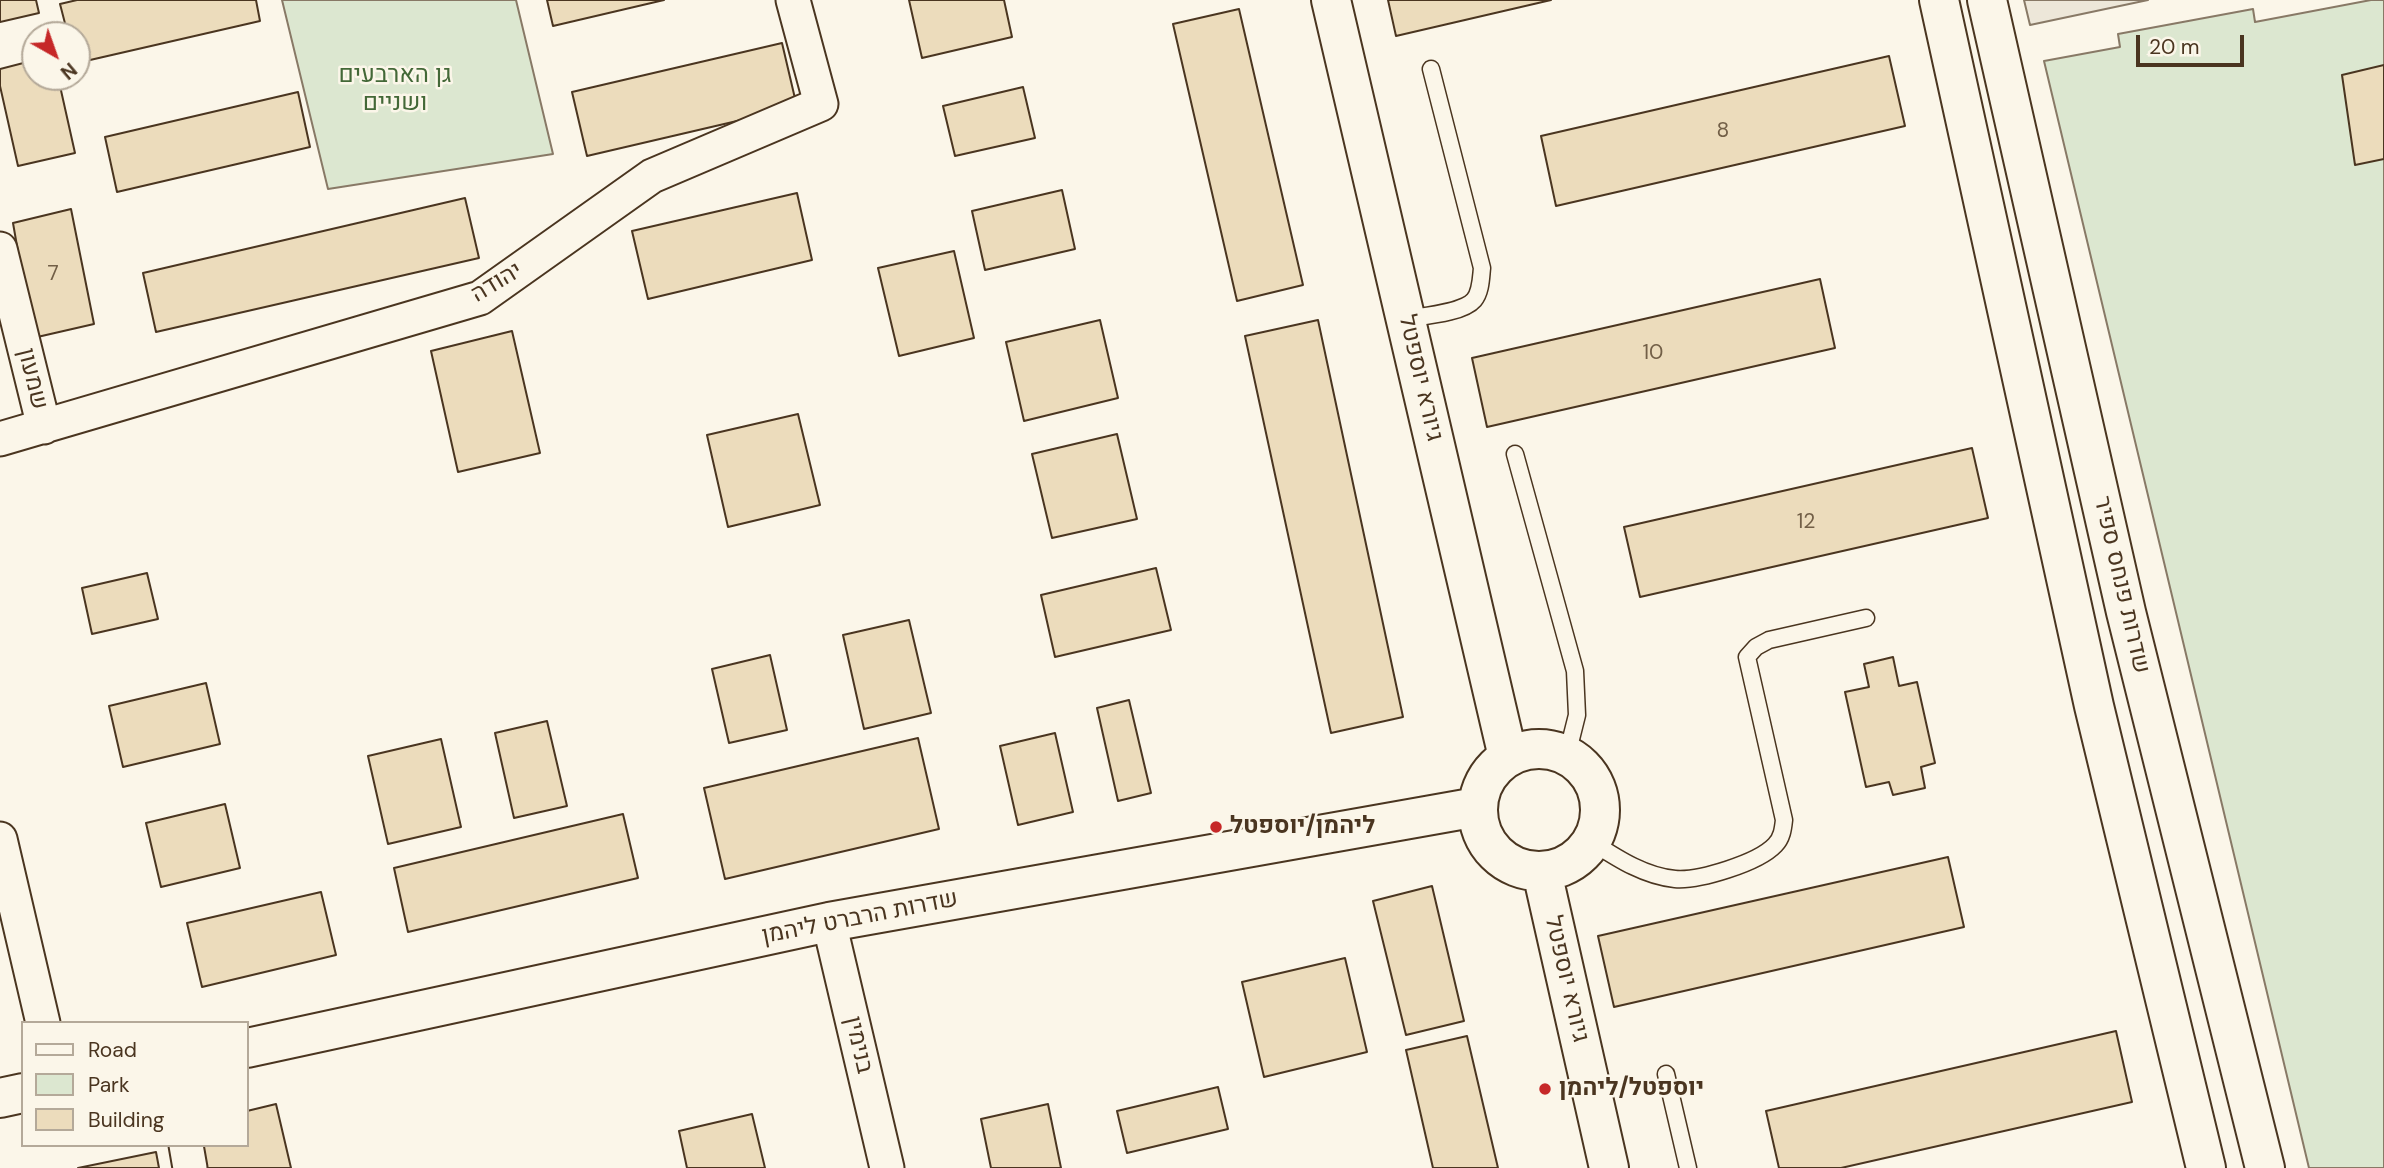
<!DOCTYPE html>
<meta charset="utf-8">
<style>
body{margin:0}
#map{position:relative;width:2384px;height:1168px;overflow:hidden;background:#fbf6e9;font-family:"DM Sans",sans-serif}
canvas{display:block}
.legend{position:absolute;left:21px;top:1021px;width:228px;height:126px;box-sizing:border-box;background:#fbf6e9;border:2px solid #b4a999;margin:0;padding:9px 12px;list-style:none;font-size:21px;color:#4a3520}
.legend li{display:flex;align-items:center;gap:14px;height:35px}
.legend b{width:35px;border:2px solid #b4a999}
.north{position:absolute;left:21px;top:21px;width:70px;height:70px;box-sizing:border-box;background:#fbf6e9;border:2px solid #b4a999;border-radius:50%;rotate:140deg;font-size:19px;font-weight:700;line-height:28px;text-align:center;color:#4a3520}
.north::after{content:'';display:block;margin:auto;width:24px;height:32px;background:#c62828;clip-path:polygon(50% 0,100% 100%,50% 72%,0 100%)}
.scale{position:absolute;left:2136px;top:35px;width:108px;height:32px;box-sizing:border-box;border:4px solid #4a3520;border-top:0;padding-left:9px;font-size:21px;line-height:24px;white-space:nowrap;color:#4a3520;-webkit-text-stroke:5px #fbf6e9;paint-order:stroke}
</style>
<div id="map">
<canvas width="2384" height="1168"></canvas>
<ul class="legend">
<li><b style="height:9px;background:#fbf6e9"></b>Road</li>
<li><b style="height:19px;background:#dce7d0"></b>Park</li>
<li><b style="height:19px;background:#ecdcbc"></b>Building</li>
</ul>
<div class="north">N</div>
<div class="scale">20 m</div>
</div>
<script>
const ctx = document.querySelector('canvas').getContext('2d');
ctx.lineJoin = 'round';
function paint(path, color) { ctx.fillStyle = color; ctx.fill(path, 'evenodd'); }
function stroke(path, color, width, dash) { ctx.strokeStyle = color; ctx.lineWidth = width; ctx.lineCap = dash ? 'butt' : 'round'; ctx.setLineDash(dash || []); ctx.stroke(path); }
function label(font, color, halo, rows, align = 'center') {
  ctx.font = font + ' "DM Sans",Heebo,sans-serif'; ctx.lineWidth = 5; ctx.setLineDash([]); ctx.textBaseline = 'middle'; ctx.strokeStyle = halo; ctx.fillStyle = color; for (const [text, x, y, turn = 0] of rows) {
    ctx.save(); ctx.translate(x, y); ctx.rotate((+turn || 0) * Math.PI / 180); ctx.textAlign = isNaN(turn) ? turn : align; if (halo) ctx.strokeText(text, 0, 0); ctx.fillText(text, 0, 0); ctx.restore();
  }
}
const green = new Path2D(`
 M282 0H516L553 154 328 189Z
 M2371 0H2384V1168H2309L2044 61 2120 47 2118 34 2253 9 2255 22Z`);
const parking = new Path2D(`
 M2024 0H2148L2030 25Z`);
const building = new Path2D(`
 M0 0H36L39 13 0 22Z
 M77 0H256L260 21 77 63V35H68L60 4Z
 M547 0H664L553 26Z
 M909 0H1004L1012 37 922 58Z
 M1388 0H1551L1396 36Z
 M1239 9 1303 285 1237 301 1173 24Z
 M782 43 797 107 587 156 572 92Z
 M1889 56 1905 126 1556 206 1541 136Z
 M35 60V77H58L75 153 18 166 0 86V69Z
 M2384 65V159L2355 165 2342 75Z
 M1023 87 1035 138 955 156 943 106Z
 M298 92 310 147 117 192 105 137Z
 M1062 190 1075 249 985 270 972 211Z
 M797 193 812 260 648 299 632 231Z
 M465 198 479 258 156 332 143 273Z
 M71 209 94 324 33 338 13 223Z
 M954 251 974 338 899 356 878 268Z
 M1820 279 1835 348 1487 427 1472 358Z
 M1100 320 1118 398 1024 421 1006 342Z
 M1318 320 1403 717 1331 733 1245 336Z
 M512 331 540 453 458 472 431 351Z
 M798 414 820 505 728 527 707 435Z
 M1117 434 1137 519 1052 538 1032 454Z
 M1972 448 1988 518 1640 597 1624 527Z
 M1156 568 1171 630 1055 657 1041 595Z
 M147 573 158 619 92 634 82 588Z
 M909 620 931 713 864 729 843 635Z
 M770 655 787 730 729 743 712 669Z
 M1893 657 1899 686 1917 682 1935 763 1921 767 1925 788 1893 795 1889 782 1866 787 1845 692 1869 687 1864 664Z
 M206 683 220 744 123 767 109 706Z
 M1129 700 1151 793 1118 801 1097 708Z
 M547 721 567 806 514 818 495 733Z
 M1055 733 1073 812 1018 825 1000 746Z
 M918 738 939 829 725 879 704 788Z
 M441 739 461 827 388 844 368 756Z
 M225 804 240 868 161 887 146 823Z
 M623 814 638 878 408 932 394 868Z
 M1948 857 1964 927 1614 1007 1598 936Z
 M1432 886 1464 1021 1406 1035 1373 901Z
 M321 892 336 955 202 987 187 923Z
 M1345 958 1367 1052 1264 1077 1242 982Z
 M2116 1031 2132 1102 1841 1168H1779L1766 1111Z
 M1467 1036 1498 1168H1433L1406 1050Z
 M1218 1087 1228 1129 1127 1153 1117 1111Z
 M276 1104 291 1168H206L201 1145H247V1111Z
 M1048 1104 1061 1168H991L981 1119Z
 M752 1114 765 1168H687L679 1131Z
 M156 1152 159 1168H78Z`);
const lane = new Path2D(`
 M1406 319C1423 316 1463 313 1474 300 1481 292 1481 277 1482 268L1431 69
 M1515 454 1575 671 1577 715 1567 755
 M1592 842C1617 858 1644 876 1675 879 1699 881 1758 863 1775 845 1782 838 1783 829 1784 820L1747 657 1756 647 1769 640 1866 618
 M1666 1074 1688 1168`);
const street = new Path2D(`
 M0 249 44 427
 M0 439 480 298 652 176 821 104 793 0
 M0 839 43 1023
 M829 922 887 1168
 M186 1145 190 1168`);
const secondary = new Path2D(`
 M1331 0 1508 757
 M1939 0 2094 706 2206 1168
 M1987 0 2126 612 2265 1168
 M1478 810a61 61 0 1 1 122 0a61 61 0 1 1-122 0Z
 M1542 872 1609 1168
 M247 1048 829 922 1477 807
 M0 1098 23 1093`);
const markers = [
 [1216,827,7,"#c62828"],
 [1545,1089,7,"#c62828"]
];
const numberNames = [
 ["8",1723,131],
 ["7",53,274],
 ["10",1653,353],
 ["12",1806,522]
];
const parkNames = [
 ["גן הארבעים",395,76],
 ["ושניים",395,104]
];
const streetNames = [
 ["יהודה",497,283,-31],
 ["גיורא יוספטל",1420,378,77],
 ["שמעון",32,379,76],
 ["שדרות פנחס ספיר",2121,585,77],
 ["שדרות הרברט ליהמן",860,918,-11],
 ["גיורא יוספטל",1566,979,77],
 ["בנימין",858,1045,77]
];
const poiNames = [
 ["ליהמן/יוספטל",1230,827],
 ["יוספטל/ליהמן",1559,1089]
];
paint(green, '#dce7d0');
stroke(green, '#887966', 2);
paint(parking, '#ede7d9');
stroke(parking, '#887966', 2);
paint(building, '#ecdcbc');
stroke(building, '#4a3520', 2);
stroke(lane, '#4a3520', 19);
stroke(street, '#4a3520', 37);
stroke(secondary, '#4a3520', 42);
stroke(lane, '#fbf6e9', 16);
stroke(street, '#fbf6e9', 33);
stroke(secondary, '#fbf6e9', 38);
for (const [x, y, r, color] of markers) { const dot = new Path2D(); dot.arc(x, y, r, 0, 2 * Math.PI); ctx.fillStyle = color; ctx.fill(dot); stroke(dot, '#fbf6e9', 2.5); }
label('21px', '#725f47', null, numberNames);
label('24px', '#436837', '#fbf6e9', parkNames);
label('24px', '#4a3520', '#fbf6e9', streetNames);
label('bold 24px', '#4a3520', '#fbf6e9', poiNames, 'left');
</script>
